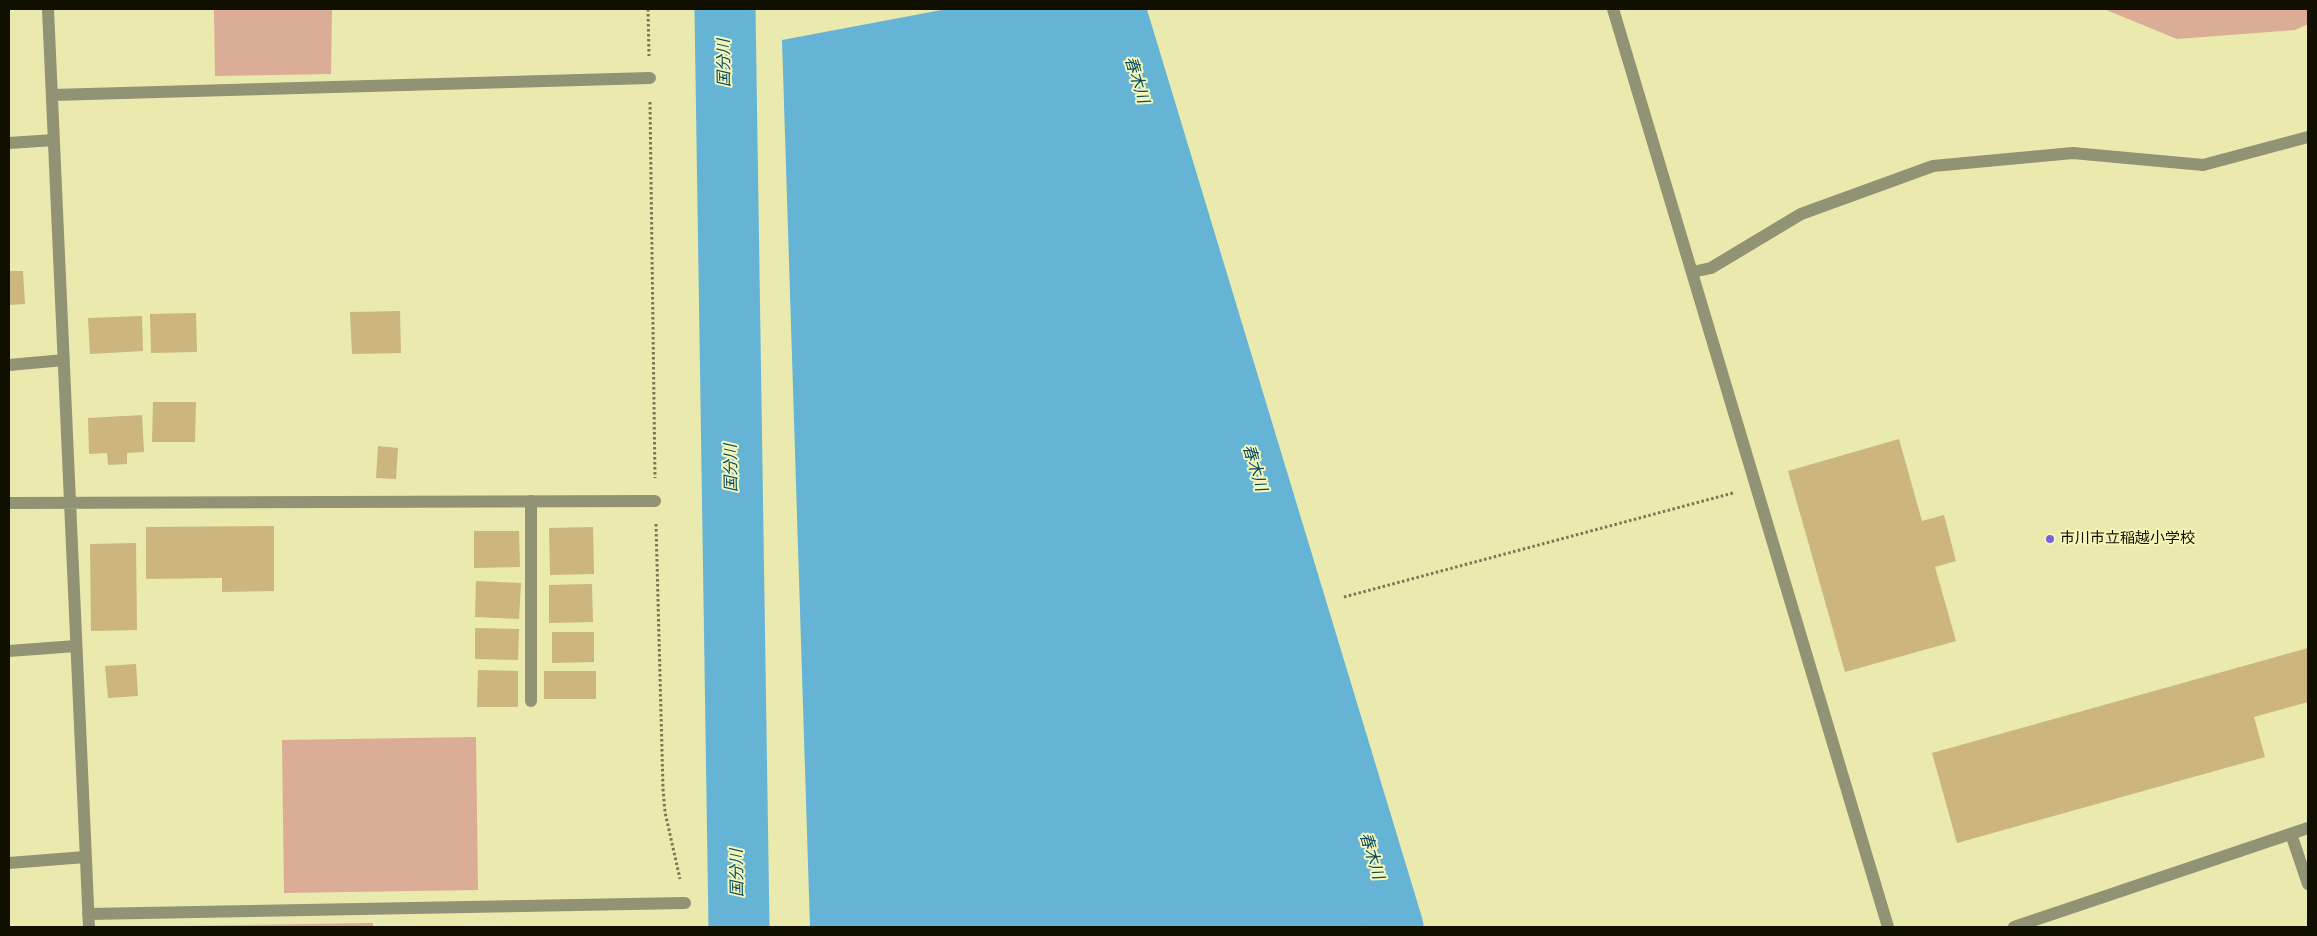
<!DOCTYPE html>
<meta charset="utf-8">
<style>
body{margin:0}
#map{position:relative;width:2317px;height:936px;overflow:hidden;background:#eae9ae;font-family:"DM Sans",sans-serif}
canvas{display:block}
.frame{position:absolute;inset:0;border:10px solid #111000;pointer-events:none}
</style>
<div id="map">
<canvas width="2317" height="936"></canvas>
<div class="frame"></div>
</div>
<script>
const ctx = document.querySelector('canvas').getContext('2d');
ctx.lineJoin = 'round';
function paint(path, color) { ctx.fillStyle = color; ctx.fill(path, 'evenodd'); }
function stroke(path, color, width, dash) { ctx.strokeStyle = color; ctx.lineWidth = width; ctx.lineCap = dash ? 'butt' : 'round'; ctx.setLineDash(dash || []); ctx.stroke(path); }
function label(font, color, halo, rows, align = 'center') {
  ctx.font = font + ' "DM Sans","Noto Sans JP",sans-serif'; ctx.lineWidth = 4; ctx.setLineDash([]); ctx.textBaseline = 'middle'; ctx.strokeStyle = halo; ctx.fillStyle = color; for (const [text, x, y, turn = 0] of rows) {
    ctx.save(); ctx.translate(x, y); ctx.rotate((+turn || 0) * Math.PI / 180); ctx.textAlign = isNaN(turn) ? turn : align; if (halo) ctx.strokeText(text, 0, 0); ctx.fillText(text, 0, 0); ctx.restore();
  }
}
const green = new Path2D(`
 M214 9H332L331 74 215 76Z
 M2104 9H2308V24L2295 30 2177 39Z
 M476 737 478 890 284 893 282 740Z
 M373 923V927H179V926Z`);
const water = new Path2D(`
 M947 9H1092L1374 927H810L782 40Z`);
const river = new Path2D(`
 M725 9 739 927
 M1115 9 1393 927`);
const building = new Path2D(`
 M9 271H23L25 304 9 305Z
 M400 311 401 353 352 354 350 312Z
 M196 313 197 352 151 353 150 314Z
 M142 316 143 351 90 354 88 318Z
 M153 402H196L195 442H152Z
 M142 415 144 452 127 453V464L108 465 107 453 89 454 88 418Z
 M1899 439 1922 521 1944 515 1956 561 1935 567 1956 641 1845 672 1788 471Z
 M378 446 398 448 396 479 376 478Z
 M274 526V591L222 592V578L146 579V527Z
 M593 527 594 574 550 575 549 528Z
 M474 531H519L520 567 474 568Z
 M136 543 137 630 91 631 90 544Z
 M476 581 521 583 519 619 475 617Z
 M592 584 593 622 549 623V585Z
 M475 628 519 629 518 660 475 659Z
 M552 632H594V662L552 663Z
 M2308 648V702L2254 717 2265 757 1957 843 1932 753Z
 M136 664 138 696 108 698 105 666Z
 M478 670 518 671V707H477Z
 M544 671H596V699H544Z`);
const path = new Path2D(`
 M648 9 649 56
 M650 102 655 478
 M656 524 663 789 665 812 680 879
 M1344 597 1733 493`);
const lane = new Path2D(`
 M531 501V701`);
const street = new Path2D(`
 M48 9 89 927
 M1613 9 1888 927
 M53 95 650 78
 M9 143 54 140
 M1692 272 1711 268 1801 214 1933 166 2073 153 2203 165 2308 137
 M9 365 64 360
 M9 503 655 501
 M9 651 76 646
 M2291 834 2308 884
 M9 863 85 857
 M88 914 685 903
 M2014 927 2308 828`);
const markers = [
 [2050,539,5,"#7763de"]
];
const poiNames = [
 ["市川市立稲越小学校",2060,539]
];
const waterNames = [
 ["国分川",725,63,-91],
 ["春木川",1136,80,73],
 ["国分川",732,468,-91],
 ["春木川",1254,468,73],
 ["春木川",1371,856,73],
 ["国分川",738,873,-91]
];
paint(green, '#dbac96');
paint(water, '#65b4d5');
stroke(river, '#65b4d5', 61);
paint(building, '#ccb57f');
stroke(path, '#787753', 3, [2.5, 2.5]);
stroke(lane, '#929275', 12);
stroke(street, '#929275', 12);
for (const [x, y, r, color] of markers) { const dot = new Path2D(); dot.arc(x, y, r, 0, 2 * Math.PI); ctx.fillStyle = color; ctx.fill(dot); stroke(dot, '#f7f6ba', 2); }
label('15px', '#111000', '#f7f6ba', poiNames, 'left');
label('italic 16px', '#044b62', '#f7f6ba', waterNames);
</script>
